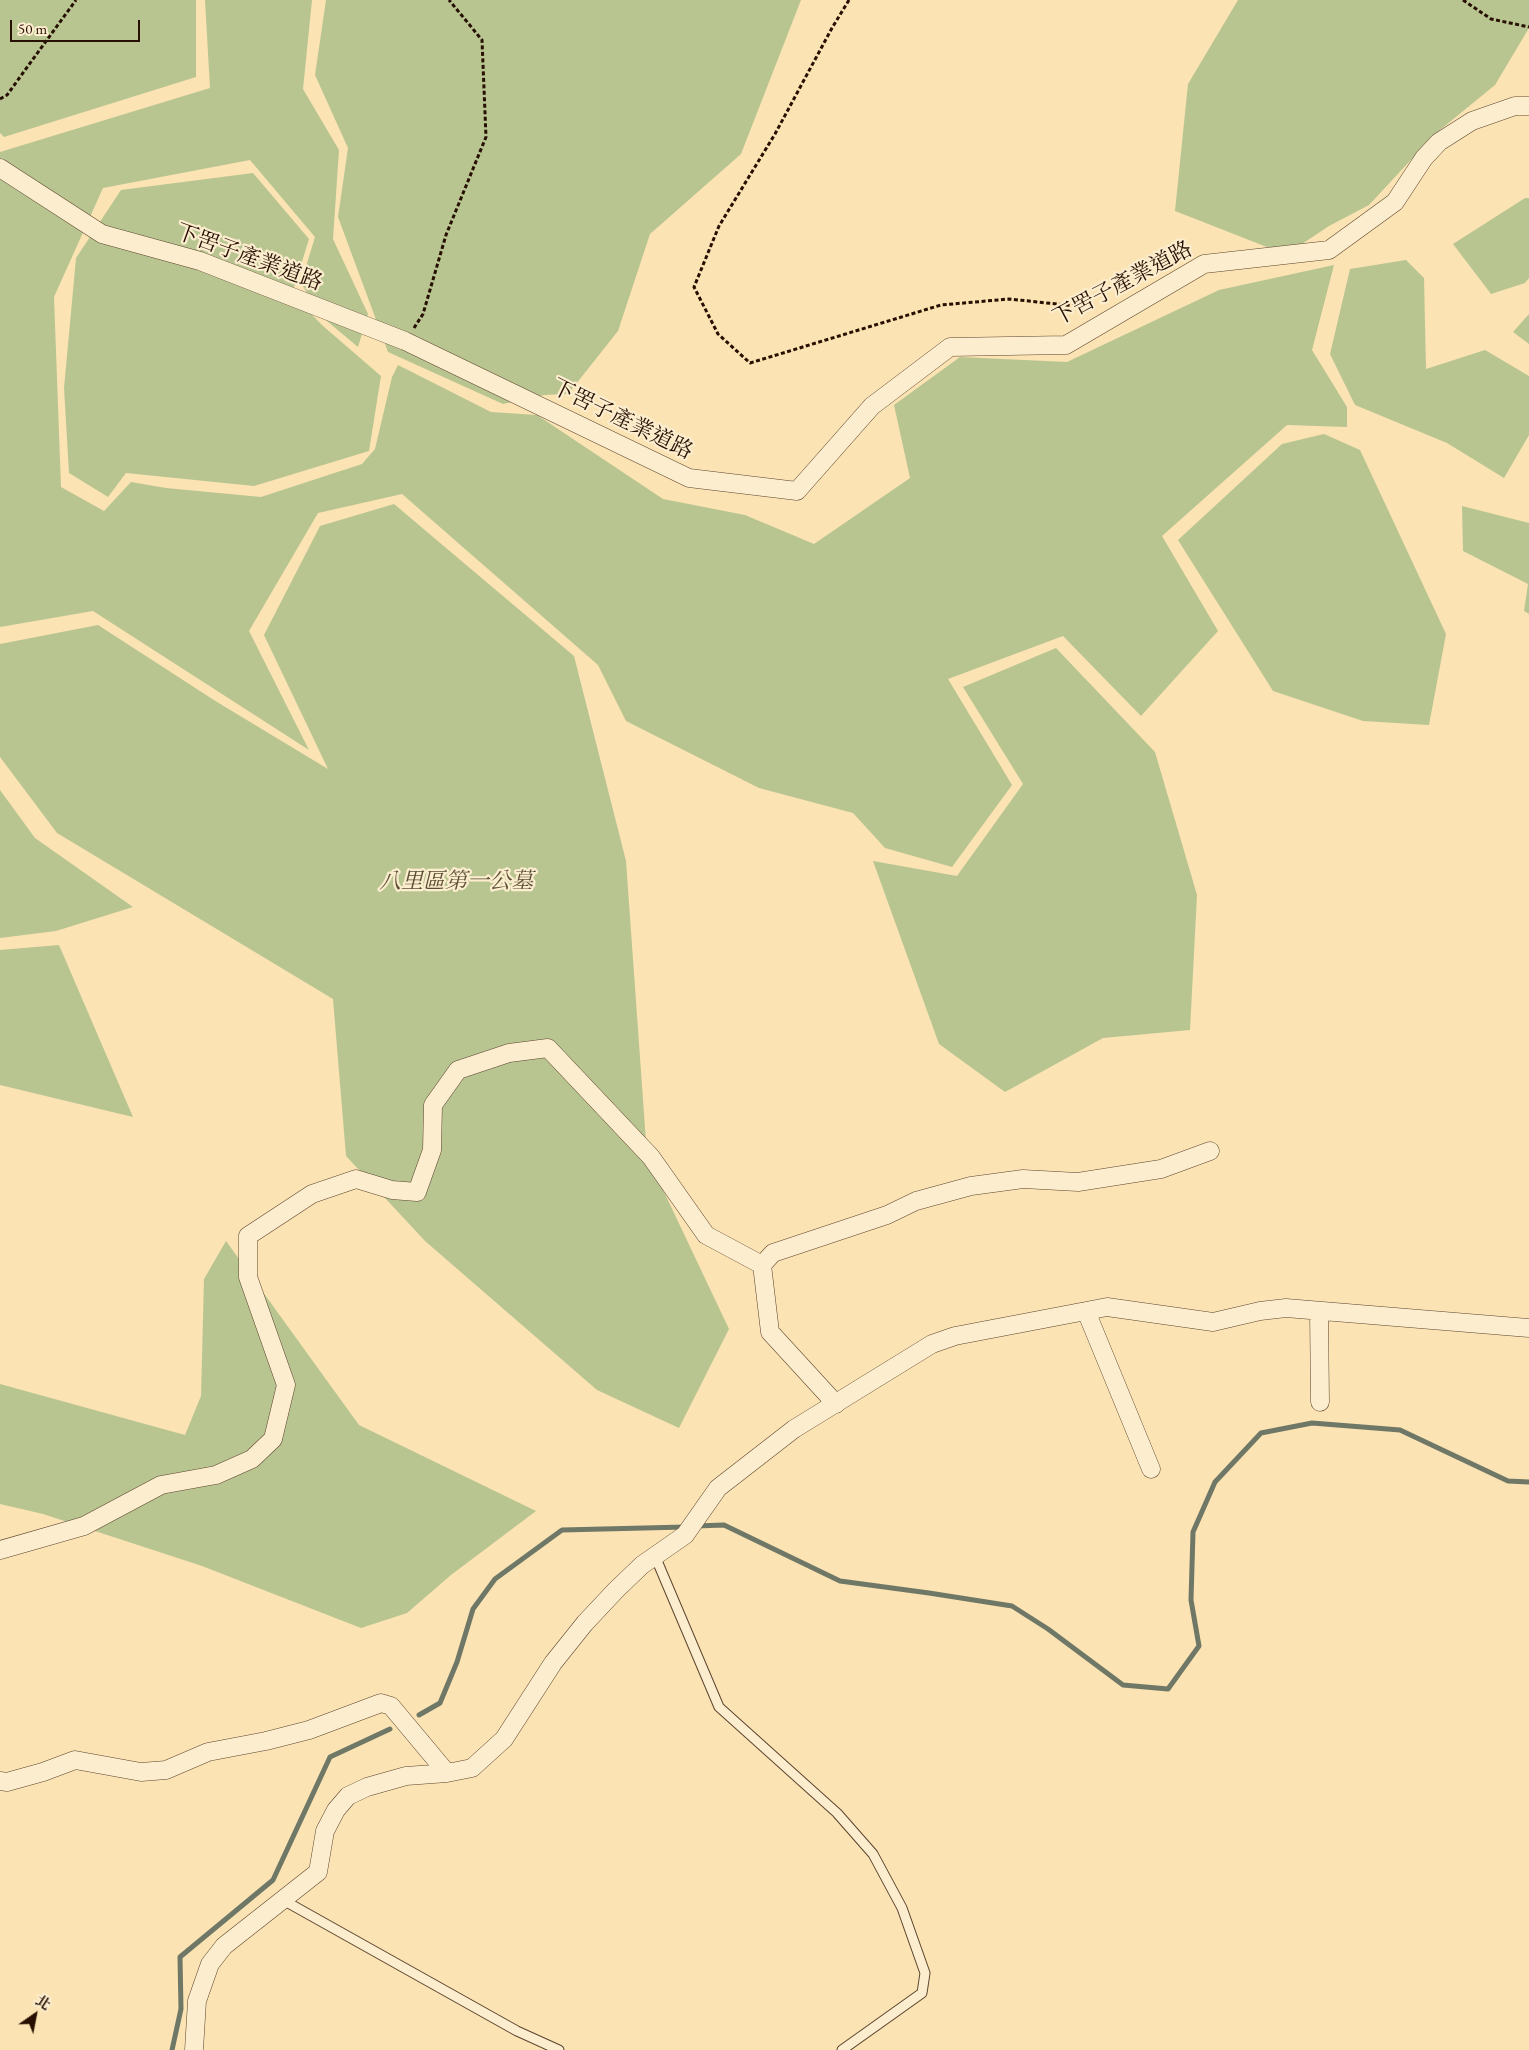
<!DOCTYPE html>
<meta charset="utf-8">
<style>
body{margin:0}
#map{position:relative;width:1529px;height:2050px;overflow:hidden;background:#fbe3b3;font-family:"EB Garamond","Noto Serif TC",serif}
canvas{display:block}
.north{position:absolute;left:10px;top:1990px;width:50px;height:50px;-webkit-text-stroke:4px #fcedce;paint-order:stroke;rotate:33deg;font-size:14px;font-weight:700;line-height:20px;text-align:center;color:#270f02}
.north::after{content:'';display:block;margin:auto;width:18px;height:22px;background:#270f02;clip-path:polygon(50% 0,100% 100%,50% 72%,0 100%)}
.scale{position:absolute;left:10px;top:20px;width:130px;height:22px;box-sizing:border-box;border:2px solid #270f02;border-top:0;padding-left:6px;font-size:15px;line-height:18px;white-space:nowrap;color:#270f02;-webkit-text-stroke:4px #fcedce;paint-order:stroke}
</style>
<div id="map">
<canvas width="1529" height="2050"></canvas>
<div class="north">北</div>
<div class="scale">50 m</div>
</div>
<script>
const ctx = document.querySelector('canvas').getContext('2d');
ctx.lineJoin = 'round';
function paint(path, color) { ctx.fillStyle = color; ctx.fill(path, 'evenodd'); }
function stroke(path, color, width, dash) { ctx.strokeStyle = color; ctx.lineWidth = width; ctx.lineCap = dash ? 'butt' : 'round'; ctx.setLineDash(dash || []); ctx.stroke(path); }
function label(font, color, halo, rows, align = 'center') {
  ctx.font = font + ' "EB Garamond","Noto Serif TC",serif'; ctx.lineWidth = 4.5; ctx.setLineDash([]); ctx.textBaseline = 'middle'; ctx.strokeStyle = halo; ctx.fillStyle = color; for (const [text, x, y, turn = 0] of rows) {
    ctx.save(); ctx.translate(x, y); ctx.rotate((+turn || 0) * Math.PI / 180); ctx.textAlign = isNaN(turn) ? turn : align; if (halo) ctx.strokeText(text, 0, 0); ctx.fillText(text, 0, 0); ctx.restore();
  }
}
const green = new Path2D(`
 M0 0H196V77L4 137 0 133Z
 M205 0H312L303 89 339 150 333 239 368 314 358 347 321 316 301 283 315 237 250 160 103 188 54 297 61 487 104 511 131 482 166 488 261 497 362 464 375 449 392 377 398 365 491 412 537 415 663 499 745 515 814 544 910 478 894 405 960 357 1067 362 1219 290 1334 265 1312 350 1347 407V427L1287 425 1162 536 1218 631 1141 716 1063 636 948 679 1012 785 952 867 885 848 853 813 759 788 626 721 598 665 402 494 318 513 249 631 309 750 93 611 0 627V152L210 88Z
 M326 0H801L741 154 650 234 618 331 568 394 544 395 503 404 388 352 338 217 348 148 315 75Z
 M1238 0H1529V28L1495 85 1435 134 1369 205 1329 226 1299 246 1272 249 1175 211 1188 84Z
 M253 173 309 239 292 294 323 326 381 376 369 451 254 486 126 473 108 497 69 473 64 388 76 258 121 190Z
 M1525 198H1529V278L1525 283 1491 294 1453 244Z
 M1406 260 1424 278 1426 369 1485 350 1529 376V435L1504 478 1447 443 1355 405 1330 354 1350 269Z
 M1529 314V344L1513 332Z
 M1324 434 1360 450 1446 634 1429 725 1363 721 1273 691 1178 540 1282 444Z
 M394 504 574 656 626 861 647 1156 729 1329 679 1428 597 1390 425 1241 346 1156 333 999 57 833 0 757V644L98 625 217 702 328 769 264 635 320 526Z
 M1462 506 1529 523V614L1524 611 1528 584 1463 551Z
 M1056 648 1155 752 1197 895 1190 1030 1103 1038 1005 1092 939 1044 873 861 957 876 1023 784 963 687Z
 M0 790 35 838 133 907 56 931 0 938Z
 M59 945 133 1117 0 1085V950Z
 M226 1241 359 1425 536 1511 451 1575 407 1613 361 1628 202 1566 43 1514 0 1504V1384L185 1435 201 1396 204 1279Z`);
const stream = new Path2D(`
 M696 1526 724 1525 840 1581 929 1593 1012 1606 1048 1629 1123 1685 1168 1689 1199 1646 1191 1600 1193 1532 1215 1482 1261 1433 1312 1423 1400 1430 1508 1481 1529 1482
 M419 1715 440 1703 457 1662 473 1609 495 1579 562 1530 685 1527
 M172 2050 181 2009 180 1957 273 1880 330 1757 390 1729`);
const path = new Path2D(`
 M849 0 832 28 775 134 719 226 694 287 718 334 750 363 941 305 1009 299 1095 308
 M1463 0 1491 19 1529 27
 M0 99 7 95 76 0
 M414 328 423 314 446 235 486 137 482 40 449 0`);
const service = new Path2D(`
 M655 1556 719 1707 837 1813 873 1854 902 1908 925 1973 922 1993 842 2050
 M283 1900 517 2031 559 2050`);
const minor = new Path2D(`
 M0 168 102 234 200 261 405 341 689 478 797 491 872 406 950 347 1066 345 1204 264 1329 250 1395 202 1424 158 1439 142 1472 121 1515 106H1529
 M1086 1311 1151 1469
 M1319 1311 1320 1402
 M836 1404 770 1332 762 1265 773 1253 887 1215 916 1201 971 1186 1023 1179 1078 1182 1161 1169 1210 1151
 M0 1550 84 1526 161 1485 216 1475 252 1459 273 1439 286 1385 248 1277V1236L312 1194 356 1179 392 1190 417 1192 432 1150 433 1105 458 1070 509 1053 548 1048 651 1157 706 1235 762 1265
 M0 1781 7 1782 43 1772 75 1760 141 1772 166 1770 208 1752 266 1741 309 1730 381 1703 391 1706 447 1773
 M194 2050 197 2001 210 1964 224 1946 318 1872 325 1831 336 1810 348 1796 367 1787 406 1776 447 1773 472 1768 504 1739 553 1663 585 1623 616 1590 642 1565 685 1535 718 1488 794 1429 932 1344 955 1336 1107 1307 1213 1322 1260 1311 1286 1308 1529 1328`);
const streetNames = [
 ["下罟子產業道路",249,258,20],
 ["下罟子產業道路",1123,284,-28],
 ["下罟子產業道路",622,420,26]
];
const parkNames = [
 ["八里區第一公墓",456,882]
];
paint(green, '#b8c591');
stroke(stream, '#6f7867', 5);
stroke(service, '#5c442e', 11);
stroke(minor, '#5c442e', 19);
stroke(path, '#270f02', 3, [4, 2.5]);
stroke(service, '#fcedce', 9);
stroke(minor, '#fcedce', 18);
label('22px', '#270f02', '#fcedce', streetNames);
label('italic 22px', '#5a4f34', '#fcedce', parkNames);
</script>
